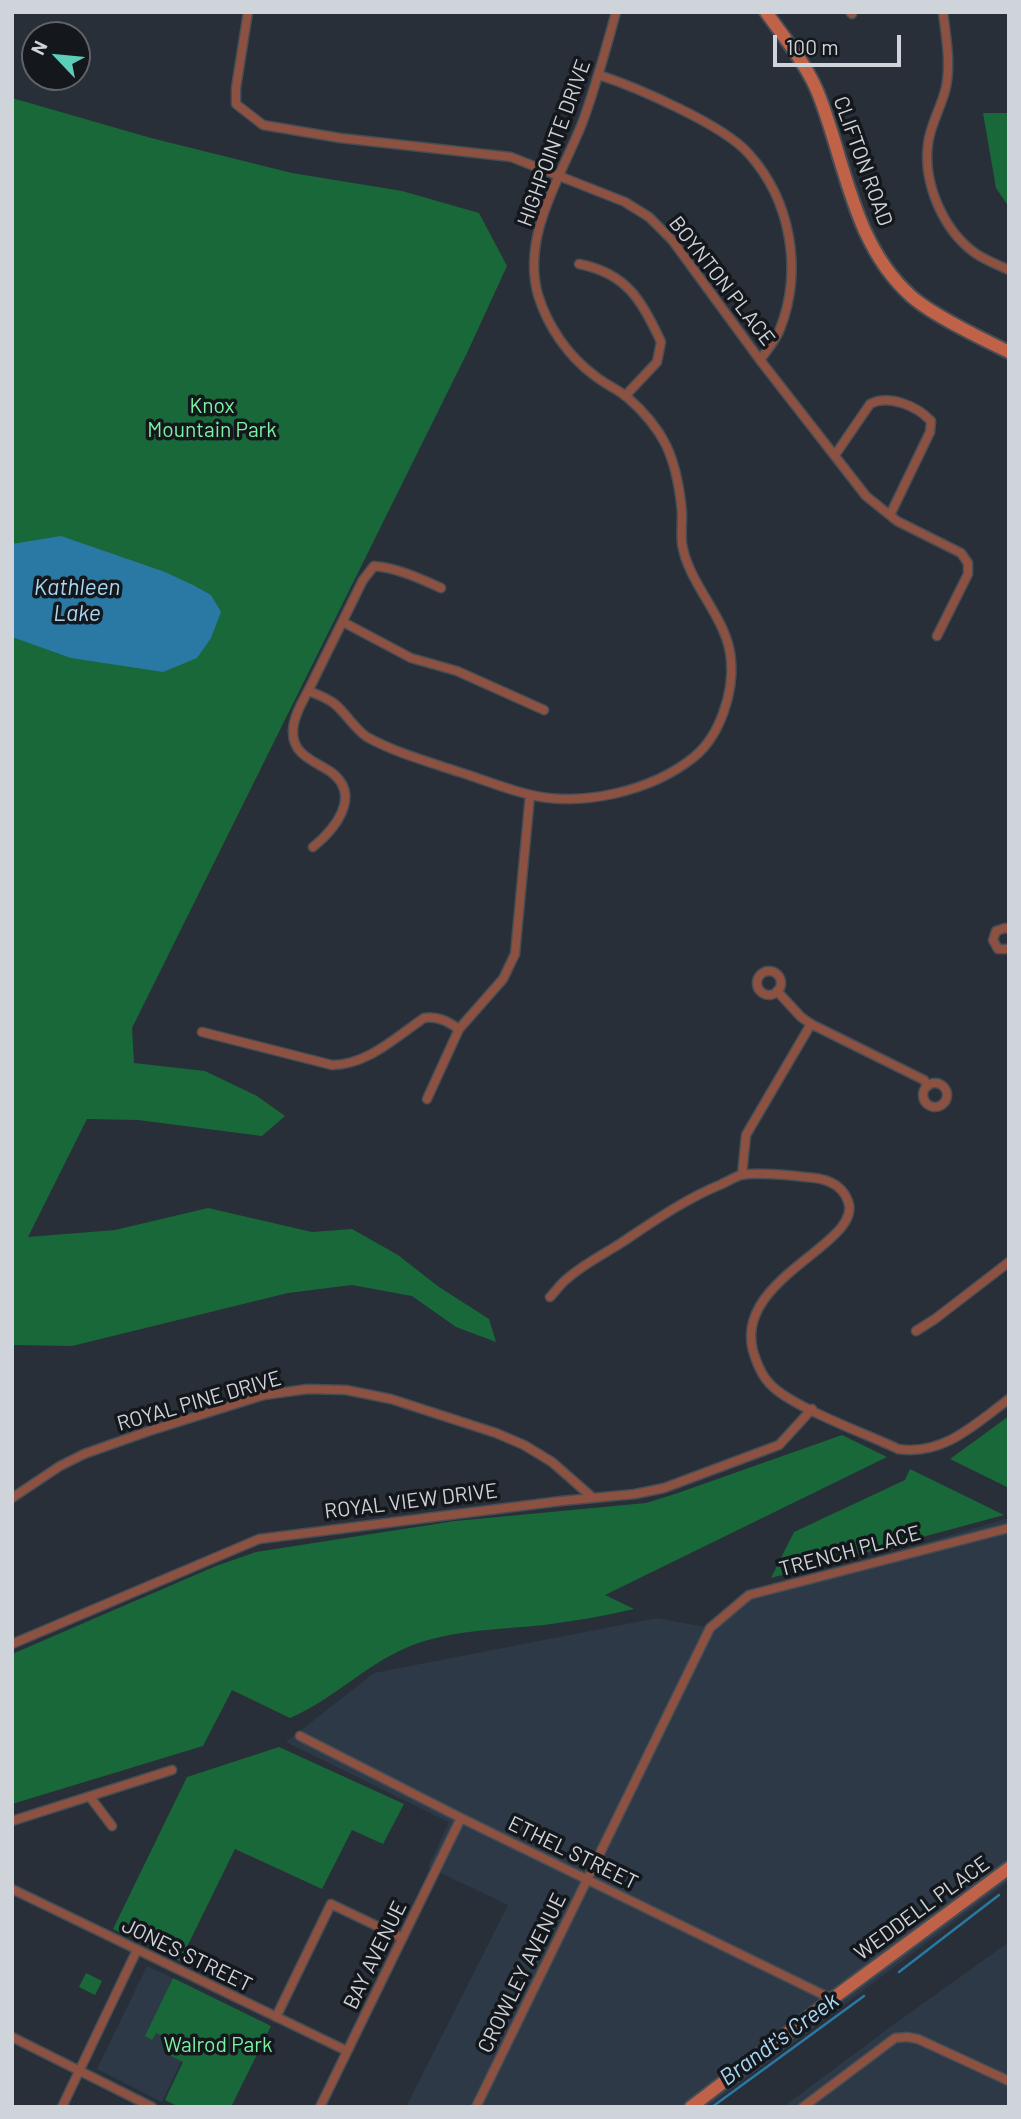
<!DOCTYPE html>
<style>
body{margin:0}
#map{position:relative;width:1021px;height:2119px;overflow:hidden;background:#282f38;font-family:Barlow,sans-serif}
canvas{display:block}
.frame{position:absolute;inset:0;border:14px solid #cfd4da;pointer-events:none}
.north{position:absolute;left:21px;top:21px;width:70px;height:70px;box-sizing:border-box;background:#14171b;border:2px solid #5f6367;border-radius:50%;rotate:296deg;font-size:19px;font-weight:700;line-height:28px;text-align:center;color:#cfd4da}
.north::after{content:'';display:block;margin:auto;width:24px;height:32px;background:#5cceba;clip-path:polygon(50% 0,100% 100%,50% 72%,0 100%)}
.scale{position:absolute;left:773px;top:35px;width:128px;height:32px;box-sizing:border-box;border:4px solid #cfd4da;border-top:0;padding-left:9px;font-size:21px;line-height:24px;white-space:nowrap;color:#cfd4da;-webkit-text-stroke:5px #14171b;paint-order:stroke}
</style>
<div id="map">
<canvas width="1021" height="2119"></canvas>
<div class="frame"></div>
<div class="north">N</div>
<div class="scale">100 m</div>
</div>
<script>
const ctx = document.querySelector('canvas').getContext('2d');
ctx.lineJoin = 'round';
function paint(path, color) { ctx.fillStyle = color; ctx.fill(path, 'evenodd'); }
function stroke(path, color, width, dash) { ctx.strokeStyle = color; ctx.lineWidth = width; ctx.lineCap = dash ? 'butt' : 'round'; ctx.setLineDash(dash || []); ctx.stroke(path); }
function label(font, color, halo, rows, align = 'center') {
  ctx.font = font + ' Barlow,sans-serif'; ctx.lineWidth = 7; ctx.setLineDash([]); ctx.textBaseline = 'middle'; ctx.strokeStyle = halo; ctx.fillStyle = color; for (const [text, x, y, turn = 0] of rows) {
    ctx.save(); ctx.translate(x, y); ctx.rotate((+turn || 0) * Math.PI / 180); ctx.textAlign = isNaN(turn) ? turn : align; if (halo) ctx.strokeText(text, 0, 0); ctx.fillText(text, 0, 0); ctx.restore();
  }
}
const built = new Path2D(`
 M1009 1518V1881L708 2107H406L508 1905 428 1867 449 1822 286 1742 374 1673 657 1618 710 1628 749 1595Z
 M1009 1942V2107H783L897 2022Z
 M147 1966 173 1978 151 2025 190 2043 162 2102 97 2069Z`);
const green = new Path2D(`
 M12 98 151 138 292 173 402 191 479 213 507 266 467 353 132 1028 134 1063 205 1071 257 1096 285 1116 262 1136 138 1120 87 1119 28 1237 115 1230 208 1208 312 1232 352 1229 398 1255 439 1287 489 1319 496 1342 456 1327 412 1296 352 1285 288 1293 72 1346 12 1345Z
 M983 113H1009V207L996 188Z
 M1009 1416V1488L950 1459Z
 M842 1435 887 1457 605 1595 634 1609C604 1616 574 1621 544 1625 498 1630 452 1629 408 1647 365 1665 334 1699 290 1718L232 1690 203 1746 12 1804V1654L216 1566 256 1552 455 1521 646 1503 675 1494Z
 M910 1469 1004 1515 771 1578 794 1532 905 1480Z
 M279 1747 404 1804 383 1844 352 1830 322 1889 235 1849 180 1961 113 1929 187 1777Z
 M86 1973 102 1981 95 1995 79 1987Z
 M173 1978 271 2026 231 2107H179L165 2100 183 2062 171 2056 177 2043 156 2033 152 2040 145 2036Z`);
const water = new Path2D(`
 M61 536 165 572 193 585 211 595 221 612 211 638 197 658 163 672 71 658 12 637V544Z`);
const stream = new Path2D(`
 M899 1972 999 1895
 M712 2107 864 1996`);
const street = new Path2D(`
 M248 12 236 88V104L263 125 340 138 511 157 625 202 649 217 672 240 760 360 866 496 897 521 961 553 968 563V574L937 636
 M850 12 852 14
 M943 12C946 37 951 63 946 87 942 106 930 125 928 144 923 183 943 230 975 253 985 260 998 265 1009 270
 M599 75C636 87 724 125 749 154 791 201 803 270 780 329 776 340 767 350 760 360
 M579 264C626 273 642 300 661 342L657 362 625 396
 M835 455 870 404C889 394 917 406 931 421L930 432 890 515
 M343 622 411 658 457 671 544 710
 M309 691C318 695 328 698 336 705 347 715 355 729 367 737 394 752 426 761 456 771 479 778 503 788 527 794 581 808 652 791 694 757 720 736 734 692 731 660 728 618 689 586 682 544 681 534 682 523 682 513 680 490 676 466 666 445 657 427 642 410 627 397 617 389 605 384 595 376 568 356 548 327 538 295 521 235 562 175 583 121 596 85 606 49 616 12
 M313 847C334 830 363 796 331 772 315 761 292 755 293 731 293 714 308 693 315 677 331 645 347 612 363 580L374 566C397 568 419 578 441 588
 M1009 929 1005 928 996 931 993 940 998 949H1009
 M757 983a12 12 0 1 1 24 0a12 12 0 1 1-24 0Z
 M777 991 801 1017 811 1024 924 1080 928 1086
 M202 1032 332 1065C367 1065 396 1037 424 1018 438 1016 447 1021 459 1029
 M923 1095a12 12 0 1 1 24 0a12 12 0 1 1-24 0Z
 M427 1099 459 1029 503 979 515 954 530 795
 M742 1175 746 1135 811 1024
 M550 1297C556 1291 561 1283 568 1278 584 1264 604 1254 621 1243 654 1221 685 1199 722 1184 728 1181 735 1177 741 1175 758 1172 787 1175 805 1177 823 1178 841 1182 848 1201 865 1244 726 1280 755 1357 758 1366 763 1377 770 1384 791 1407 867 1434 898 1449 943 1456 974 1425 1009 1399
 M916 1331 935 1319 1009 1262
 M12 1498 60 1466 84 1454 149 1431 264 1395 308 1389 346 1390 391 1399 496 1433 524 1445 552 1462 593 1498
 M12 1644 259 1539 561 1501 635 1494 664 1488 779 1445 812 1409
 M300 1736 461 1818 832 1999
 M90 1797 112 1826
 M12 1821 172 1770
 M12 1889 347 2051
 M276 2017 331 1904 402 1938
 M12 2037 152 2107
 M62 2107 137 1950
 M320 2107 461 1818
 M476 2107 710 1628 749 1595 1009 1528
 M803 2107 895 2038 907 2037 918 2039 1009 2081`);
const secondary = new Path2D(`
 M766 12C785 39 809 67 820 98 846 166 854 245 911 296 932 315 982 339 1009 352
 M691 2107 832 1999 1009 1868`);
const streetNames = [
 ["HIGHPOINTE DRIVE",554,143,-70],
 ["CLIFTON ROAD",863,161,70],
 ["BOYNTON PLACE",722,281,52],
 ["ROYAL PINE DRIVE",199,1401,-16],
 ["ROYAL VIEW DRIVE",411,1501,-7],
 ["TRENCH PLACE",850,1551,-15],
 ["ETHEL STREET",573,1853,26],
 ["WEDDELL PLACE",922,1908,-36],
 ["JONES STREET",187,1955,26],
 ["BAY AVENUE",375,1955,-64],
 ["CROWLEY AVENUE",522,1973,-64]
];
const parkNames = [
 ["Knox",212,406],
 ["Mountain Park",212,430],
 ["Walrod Park",218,2045]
];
const waterNames = [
 ["Kathleen",77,587],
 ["Lake",77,613],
 ["Brandt's Creek",779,2039,-36]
];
paint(built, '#2d3947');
paint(green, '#196839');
paint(water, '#2979a4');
stroke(stream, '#2979a4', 2.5);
stroke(street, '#464d55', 11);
stroke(secondary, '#464d55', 16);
stroke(street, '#8c5140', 8);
stroke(secondary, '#c06248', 12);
label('21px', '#cfd4da', '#14171b', streetNames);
label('21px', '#7bf3a2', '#14171b', parkNames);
label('italic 23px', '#aad7f4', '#14171b', waterNames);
</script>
